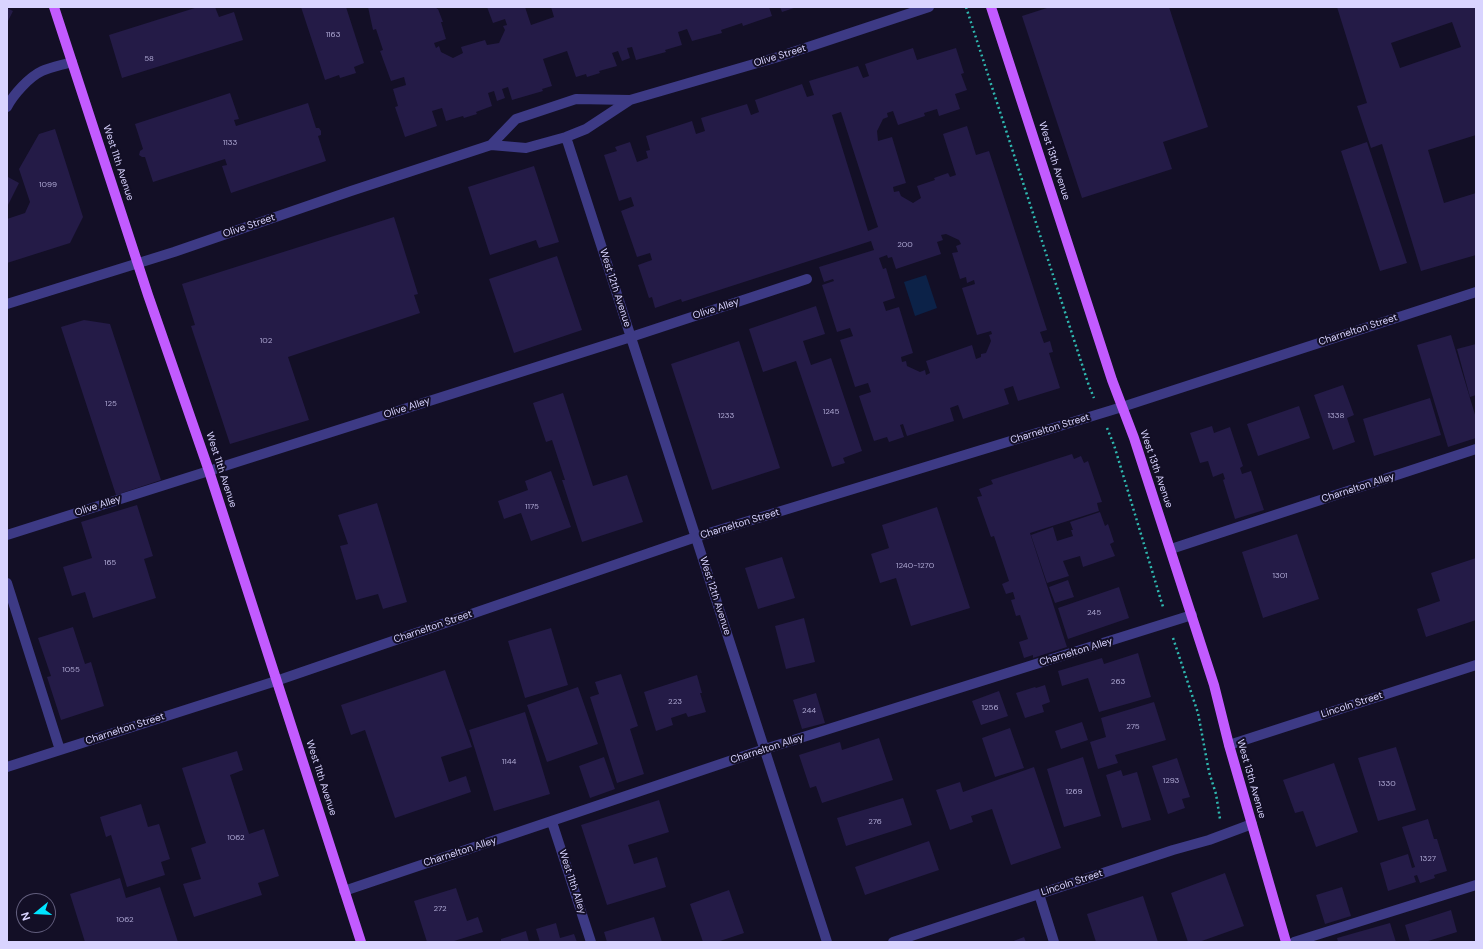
<!DOCTYPE html>
<style>
body{margin:0}
#map{position:relative;width:1483px;height:949px;overflow:hidden;background:#130f26;font-family:"DM Sans",sans-serif}
canvas{display:block}
.frame{position:absolute;inset:0;border:8px solid #d9d4ff;pointer-events:none}
.north{position:absolute;left:16px;top:893px;width:40px;height:40px;box-sizing:border-box;background:#130f26;border:1px solid #625e7d;border-radius:50%;rotate:252deg;font-size:11px;font-weight:700;line-height:16px;text-align:center;color:#d9d4ff}
.north::after{content:'';display:block;margin:auto;width:14px;height:18px;background:#00e5ff;clip-path:polygon(50% 0,100% 100%,50% 72%,0 100%)}
</style>
<div id="map">
<canvas width="1483" height="949"></canvas>
<div class="frame"></div>
<div class="north">N</div>
</div>
<script>
const ctx = document.querySelector('canvas').getContext('2d');
ctx.lineJoin = 'round';
function paint(path, color) { ctx.fillStyle = color; ctx.fill(path, 'evenodd'); }
function stroke(path, color, width, dash) { ctx.strokeStyle = color; ctx.lineWidth = width; ctx.lineCap = dash ? 'butt' : 'round'; ctx.setLineDash(dash || []); ctx.stroke(path); }
function label(font, color, halo, rows, align = 'center') {
  ctx.font = font + ' "DM Sans",sans-serif'; ctx.lineWidth = 4; ctx.setLineDash([]); ctx.textBaseline = 'middle'; ctx.strokeStyle = halo; ctx.fillStyle = color; for (const [text, x, y, turn = 0] of rows) {
    ctx.save(); ctx.translate(x, y); ctx.rotate((+turn || 0) * Math.PI / 180); ctx.textAlign = isNaN(turn) ? turn : align; if (halo) ctx.strokeText(text, 0, 0); ctx.fillText(text, 0, 0); ctx.restore();
  }
}
const water = new Path2D(`
 M926 275 937 308 915 316 904 282Z`);
const building = new Path2D(`
 M198 7H215L219 17 234 12 243 40 122 78 109 35Z
 M301 7H346L364 63 354 67 356 73 340 78 339 75 325 80Z
 M368 7H436L437 9H438L443 22H441L446 39 434 43 436 48 439 46 441 52 453 58 463 53 461 47 485 40 487 45 499 43 505 30 503 26 507 25 505 19 493 23 487 7H525L531 25 554 17 551 7H769L772 16 743 26 742 23 721 30 722 33 692 41 687 29 678 32 682 45 665 50 666 52 636 60 632 47 627 48 630 58 622 61 618 51 612 53 617 66 599 71 600 73 587 77 586 74 576 77 567 51 543 59 552 86 542 89 543 91 512 100 508 87 502 89 505 98 497 101 494 91 488 93 492 106 476 112 477 114 464 118 463 116 446 121 442 108 432 111 437 126 405 137 395 107 398 106 393 89 406 85 404 77 391 81 380 51 383 50 376 29 373 30Z
 M780 7H797L782 12Z
 M1050 7H1169L1208 127 1163 142 1172 169 1082 198 1022 16Z
 M1337 7H1476V135L1428 150 1444 203 1476 193V255L1421 271 1382 144 1371 148 1357 106 1367 103ZM1452 22 1461 47 1400 68 1391 43Z
 M7 8 13 11 7 23Z
 M913 48 917 60 956 48 964 73 961 74 967 90 955 94 960 109 939 116 937 109 924 113 925 116 898 125 893 111 887 113 888 117 883 119 877 131 878 141 892 137 906 183 893 187 894 192 899 191 901 196 913 203 921 198 917 186 935 180 934 178 948 173 950 177 956 175 943 134 967 126 976 155 989 151 1047 330 1040 332 1044 343 1050 341 1053 352 1049 353 1060 388 1018 401 1013 386 1004 389 1009 404 963 419 958 405 950 408 954 421 907 436 903 424 900 425 904 437 889 442 887 437 874 441 859 396 871 392 868 383 855 387 840 340 853 336 850 328 837 332 822 285 834 281 833 279 824 282 819 267 874 250 871 241 682 302 681 299 655 308 652 297 649 298 638 265 652 260 650 253 637 257 621 211 634 206 631 197 619 201 604 155 617 151 615 147 630 142 637 162 648 158 646 151 650 150 646 136 692 121 696 134 705 131 701 118 747 104 751 115 759 112 755 100 802 84 807 97 814 95 809 81 858 66 863 78 869 76 865 64ZM841 112 878 227 868 231 832 115ZM946 234 959 240 961 244 956 246 958 252 952 253 960 279 966 277 967 283 974 280 975 284 962 288 977 335 991 331 992 334 989 335 991 341 986 353 981 354V357L976 359 972 345 926 361 930 373 926 375 925 370 920 372 907 366 906 361 902 362 901 357 913 353 899 307 886 311 883 302 895 298 886 268 883 269 879 258 887 255 888 258 892 257 896 269 941 254 937 242 943 240 941 235Z
 M230 93 239 119 234 120 236 126 308 103 316 128H319L321 131V135L318 136 326 161 231 193 222 166 227 165 225 159 153 182 145 157H142L139 155 140 151 143 149 135 124Z
 M55 129 83 217 70 243 7 263V219L25 213 30 202 19 169 39 134Z
 M1367 142 1407 263 1380 271 1341 151Z
 M534 166 559 242 539 248 536 240 490 255 468 187Z
 M8 177 19 183 7 207V180Z
 M394 217 418 294 414 295 420 313 288 357 309 420 230 444 191 326 195 325 182 284Z
 M557 256 582 330 514 353 489 279Z
 M816 306 825 334 803 341 811 365 831 358 862 451 843 458 845 463 832 467 796 361 763 372 749 329Z
 M84 320 110 324 161 480 116 495 61 327Z
 M1451 335 1476 418V438L1448 447 1417 345Z
 M739 341 780 468 712 490 671 364Z
 M1476 344V395L1470 397 1457 349Z
 M1343 385 1354 415 1347 418 1355 442 1333 450 1314 395Z
 M563 393 593 486 627 475 643 522 582 542 562 480H565L552 440 546 442 533 403Z
 M1430 398 1441 435 1374 456 1363 419Z
 M1299 406 1310 438 1258 456 1247 424Z
 M1212 426 1214 433 1230 427 1243 466 1240 468 1242 474 1251 471 1264 510 1235 519 1223 480 1225 479 1223 473 1213 477 1208 461 1200 463 1190 433Z
 M1072 454 1074 459 1081 456 1084 463 1088 461 1102 502 1097 503 1099 511 1030 533 1067 647 1033 658V655L1024 658 1019 642 1028 639 1020 615 1016 616 1011 600 1015 599 1013 592 1006 594 1002 584 1009 581 994 536 991 537 977 497 982 496 979 489 993 484 991 480Z
 M551 471 571 527 531 541 521 513 504 519 498 501 528 490 525 481Z
 M377 503 407 602 383 609 378 594 356 600 340 546 348 544 338 515Z
 M137 505 153 556 144 559 156 598 93 618 85 592 72 596 63 567 92 558 81 522Z
 M937 507 970 608 911 626 896 578 880 583 871 554 889 548 882 525Z
 M1100 512 1105 526 1108 524 1114 542 1110 544 1115 556 1083 567 1080 556 1063 561 1069 576 1047 583 1031 535 1053 527 1057 541 1073 536 1071 530H1073L1070 522Z
 M1297 534 1319 599 1263 618 1242 552Z
 M782 557 795 598 758 609 745 568Z
 M1476 558V620L1426 637 1417 609 1440 601 1431 573Z
 M1068 580 1074 597 1055 603 1049 587Z
 M1119 587 1129 618 1068 639 1058 608Z
 M804 618 815 662 786 669 775 626Z
 M73 627 85 664 91 662 104 706 61 720 47 677 51 676 38 638Z
 M551 628 568 685 525 698 508 641Z
 M1138 653 1151 697 1099 712 1088 678 1062 686 1058 671 1102 658 1104 664Z
 M445 670 472 747 441 757 449 782 466 776 471 792 395 818 365 730 351 735 341 705Z
 M621 674 638 726 630 729 644 774 617 783 590 697 599 694 595 682Z
 M697 675 702 693H700L706 712 688 717 686 713 671 718 673 725 656 731 644 692Z
 M1045 685 1050 702 1042 705 1044 712 1025 718 1016 693 1035 687 1036 688Z
 M578 687 598 744 547 762 527 705Z
 M999 691 1008 716 981 725 972 701Z
 M816 693 825 723 802 729 793 700Z
 M1154 702 1166 740 1115 755 1118 763 1098 769 1090 742 1106 737 1101 718Z
 M525 712 550 794 494 811 469 730Z
 M1082 722 1088 740 1061 749 1055 731Z
 M1010 728 1024 768 995 777 982 738Z
 M879 738 893 780 822 803 816 786 810 788 799 755 840 742 842 750Z
 M1396 747 1416 810 1378 821 1358 758Z
 M237 751 243 770 230 775 249 834 264 829 279 876 258 883 262 895 194 917 183 884 201 879 191 848 206 843 182 768Z
 M604 757 615 789 590 798 579 766Z
 M1083 757 1101 816 1064 827 1047 769Z
 M1177 758 1190 797 1182 799 1185 808 1168 814 1152 766Z
 M1334 763 1358 832 1316 847 1303 811 1295 813 1283 780Z
 M1034 767 1061 848 1011 865 992 809 971 816 973 822 950 830 936 790 960 782 963 792Z
 M1121 770 1123 776 1137 772 1151 820 1122 828 1106 775Z
 M903 798 912 825 846 846 837 818Z
 M659 800 669 832 628 845 634 864 657 857 666 887 607 905 581 825Z
 M141 804 148 827 159 824 170 859 161 862 165 875 127 887 111 835 106 837 100 817Z
 M1428 819 1434 839H1437L1447 871 1434 875 1435 878 1420 883 1417 875 1414 876 1416 882 1388 891 1380 863 1408 854 1412 868 1415 867 1402 827Z
 M929 841 939 870 865 895 855 867Z
 M1225 873 1244 926 1199 942H1188L1171 893Z
 M120 878 126 898 160 887 178 942H85L70 894Z
 M1342 887 1351 916 1325 924 1316 895Z
 M456 888 467 921 478 917 483 932 451 942H427L414 901Z
 M729 890 744 933 717 942H703L690 904Z
 M1143 896 1158 942H1096L1087 914Z
 M1451 910 1457 932 1425 942H1410L1405 925Z
 M654 917 662 942H607L604 932Z
 M556 923 560 938 574 934 577 942H540L536 929Z
 M1390 923 1396 942H1338L1337 938Z
 M526 931 529 942H501V939Z
 M1024 937 1026 942H1011Z`);
const path = new Path2D(`
 M966 7 1089 386 1094 398
 M1107 428 1114 445 1163 607
 M1173 638 1198 713 1209 772 1216 794 1220 819`);
const minor = new Path2D(`
 M7 107C13 95 29 77 42 71 51 67 62 65 72 62
 M566 137 827 942
 M491 145 516 119 576 99 630 100
 M7 304 174 252 351 191 491 145 526 148 566 137 586 129 630 100 778 57 929 7
 M7 535 631 337 807 279
 M1171 549 1476 449
 M7 583 60 750
 M1229 745 1476 665
 M7 767 276 681 696 537 1122 407 1476 292
 M552 822 591 942
 M344 891 765 749 1192 615
 M1039 894 1054 942
 M893 942 1173 850 1209 840 1252 824
 M1294 942 1476 885`);
const major = new Path2D(`
 M54 7 148 295 209 471 361 942
 M991 7 1112 380 1134 438 1214 685 1229 745 1286 942`);
const numberNames = [
 ["1163",333,35],
 ["58",149,59],
 ["1133",230,143],
 ["1099",48,185],
 ["200",905,245],
 ["102",266,341],
 ["125",111,404],
 ["1245",831,412],
 ["1233",726,416],
 ["1338",1336,416],
 ["1175",532,507],
 ["165",110,563],
 ["1240-1270",915,566],
 ["1301",1280,576],
 ["245",1094,613],
 ["1055",71,670],
 ["263",1118,682],
 ["223",675,702],
 ["1256",990,708],
 ["244",809,711],
 ["275",1133,727],
 ["1144",509,762],
 ["1293",1171,781],
 ["1330",1387,784],
 ["1269",1074,792],
 ["276",875,822],
 ["1062",236,838],
 ["1327",1428,859],
 ["272",440,909],
 ["1062",125,920]
];
const streetNames = [
 ["Olive Street",780,56,-17],
 ["West 13th Avenue",1054,161,72],
 ["West 11th Avenue",118,163,72],
 ["Olive Street",249,226,-19],
 ["West 12th Avenue",615,288,72],
 ["Olive Alley",716,309,-18],
 ["Charnelton Street",1358,330,-18],
 ["Olive Alley",407,408,-18],
 ["Charnelton Street",1050,429,-17],
 ["West 13th Avenue",1156,469,71],
 ["West 11th Avenue",221,470,72],
 ["Charnelton Alley",1358,488,-18],
 ["Olive Alley",98,506,-18],
 ["Charnelton Street",740,524,-17],
 ["West 12th Avenue",715,596,72],
 ["Charnelton Street",433,627,-19],
 ["Charnelton Alley",1076,652,-17],
 ["Lincoln Street",1352,705,-18],
 ["Charnelton Street",125,729,-18],
 ["Charnelton Alley",767,749,-18],
 ["West 11th Avenue",321,778,72],
 ["West 13th Avenue",1251,779,74],
 ["Charnelton Alley",460,852,-18],
 ["West 11th Alley",572,882,72],
 ["Lincoln Street",1072,883,-18]
];
paint(water, '#0c2248');
paint(building, '#241b47');
stroke(path, '#2fb8b0', 2.5, [2, 3]);
stroke(minor, '#3d3a85', 10);
stroke(major, '#c25bff', 10);
label('8px', '#aca6d1', null, numberNames);
label('10px', '#d9d4ff', '#130f26', streetNames);
</script>
